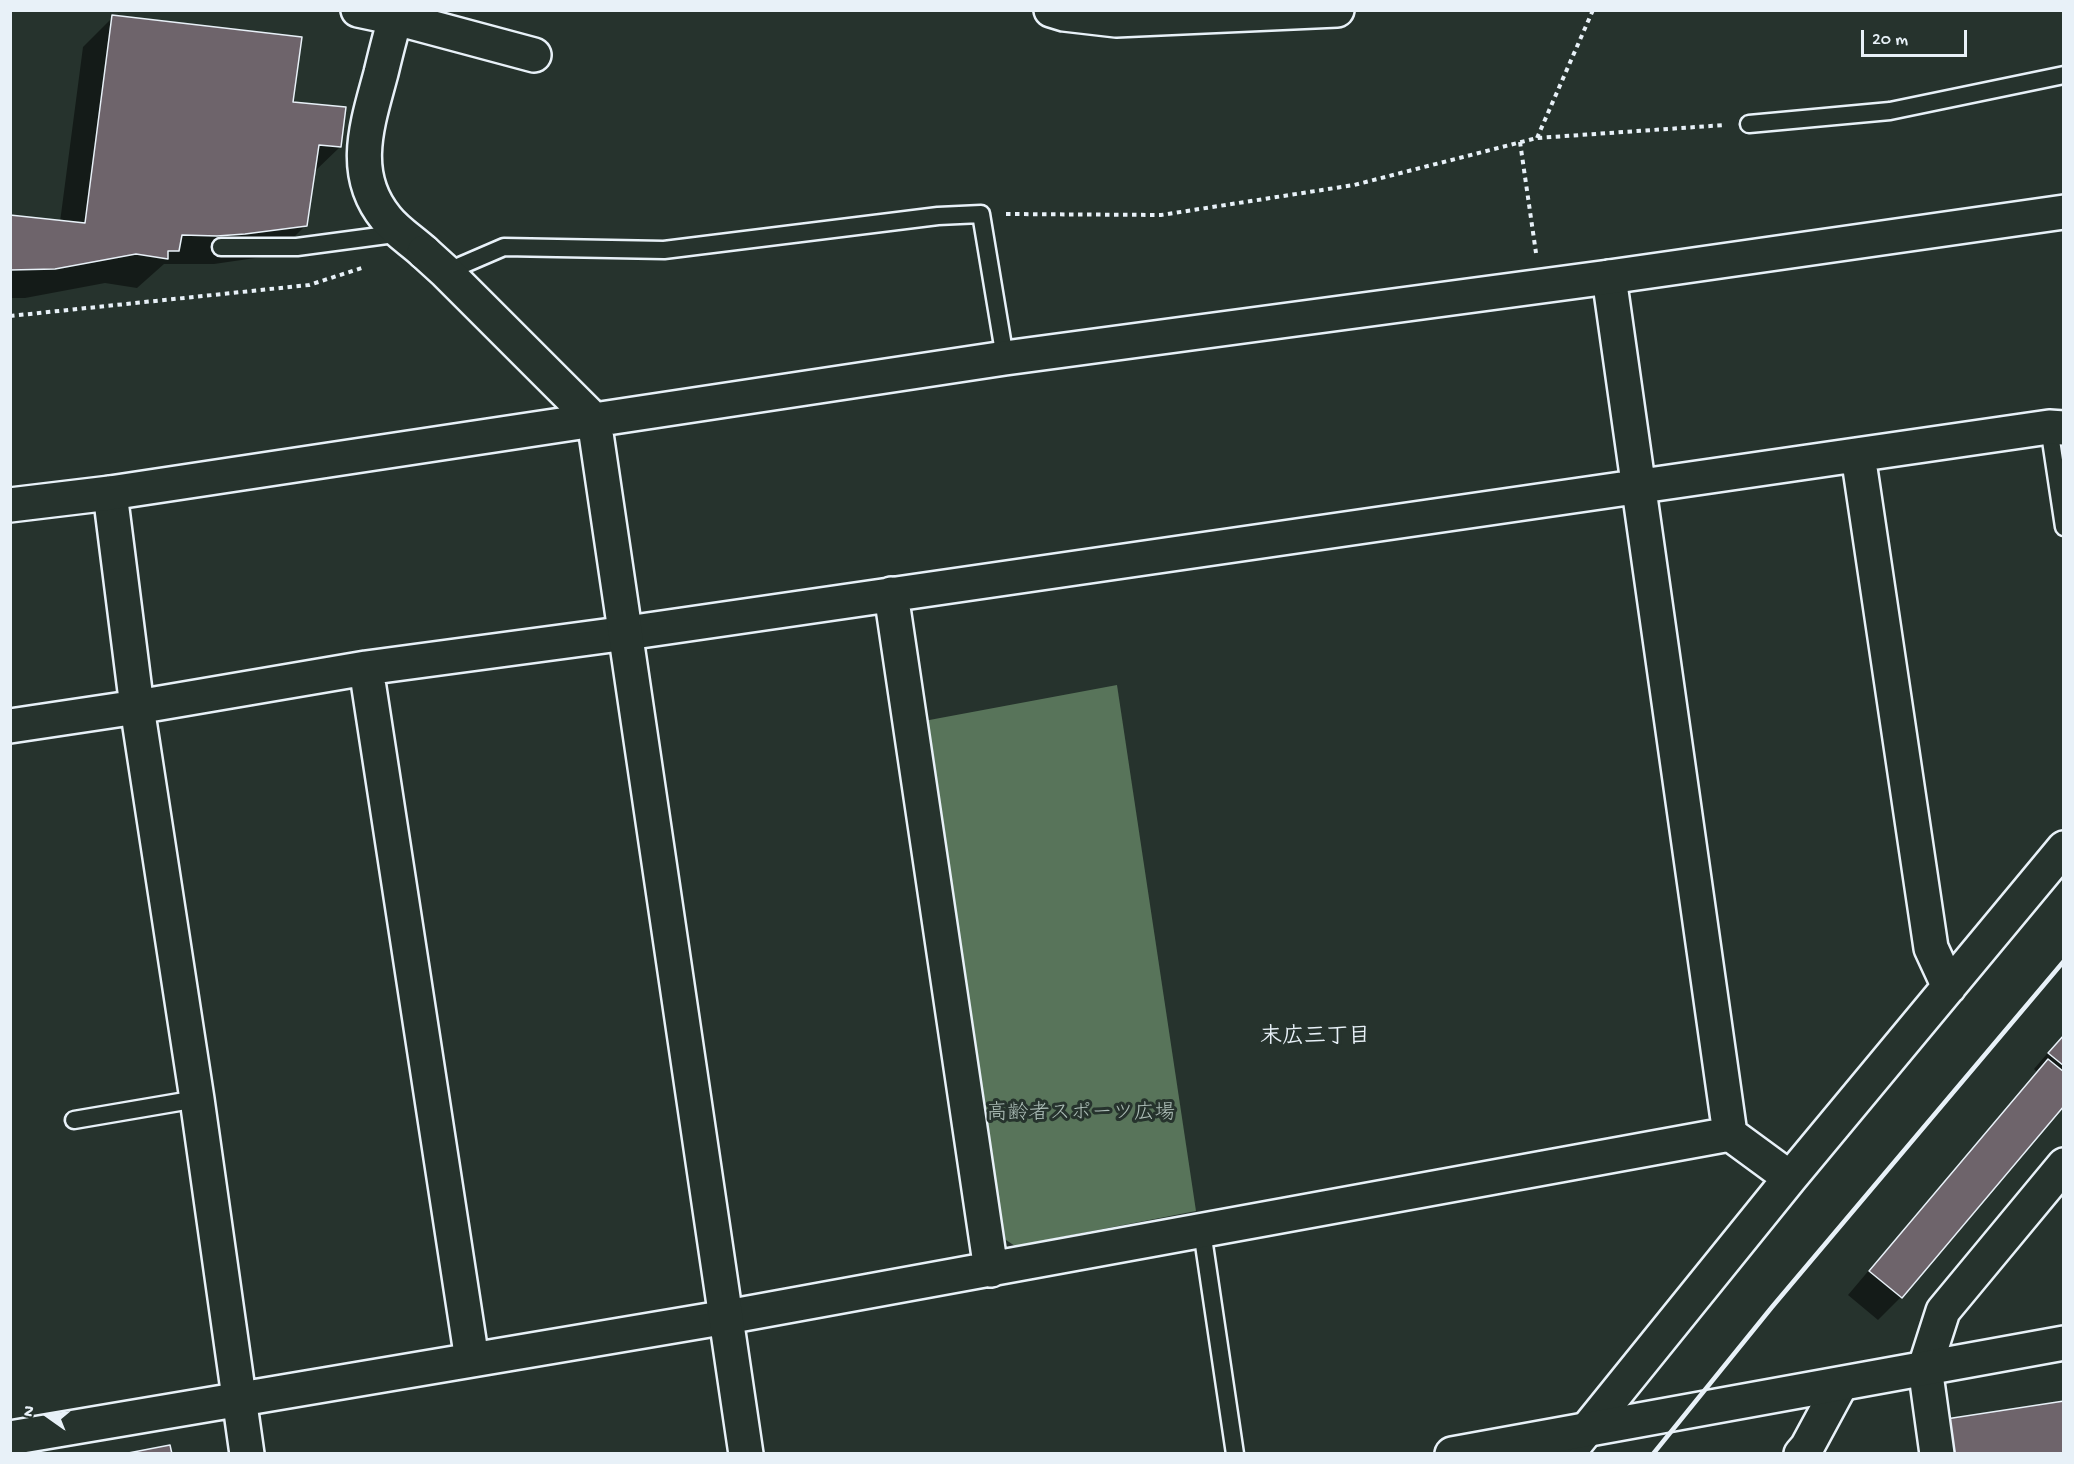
<!DOCTYPE html>
<meta charset="utf-8">
<style>
body{margin:0}
#map{position:relative;width:2074px;height:1464px;overflow:hidden;background:#26332d;font-family:"Gochi Hand",sans-serif}
canvas{display:block}
.frame{position:absolute;inset:0;border:12px solid #e8f1f8;pointer-events:none}
.north{position:absolute;left:18px;top:1386px;width:60px;height:60px;-webkit-text-stroke:4px #26332d;paint-order:stroke;rotate:284deg;font-size:16px;font-weight:700;line-height:24px;text-align:center;color:#e8f1f8}
.north::after{content:'';display:block;margin:auto;width:21px;height:27px;background:#e8f1f8;clip-path:polygon(50% 0,100% 100%,50% 72%,0 100%)}
.scale{position:absolute;left:1861px;top:30px;width:106px;height:27px;box-sizing:border-box;border:3px solid #e8f1f8;border-top:0;padding-left:8px;font-size:18px;line-height:21px;white-space:nowrap;color:#e8f1f8;-webkit-text-stroke:4px #26332d;paint-order:stroke}
</style>
<div id="map">
<canvas width="2074" height="1464"></canvas>
<div class="frame"></div>
<div class="north">N</div>
<div class="scale">20 m</div>
</div>
<script>
const ctx = document.querySelector('canvas').getContext('2d');
ctx.lineJoin = 'round';
function paint(path, color) { ctx.fillStyle = color; ctx.fill(path, 'evenodd'); }
function stroke(path, color, width, dash) { ctx.strokeStyle = color; ctx.lineWidth = width; ctx.lineCap = dash ? 'butt' : 'round'; ctx.setLineDash(dash || []); ctx.stroke(path); }
function label(font, color, halo, rows, align = 'center') {
  ctx.font = font + ' "Gochi Hand","Klee One",sans-serif'; ctx.lineWidth = 6; ctx.setLineDash([]); ctx.textBaseline = 'middle'; ctx.strokeStyle = halo; ctx.fillStyle = color; for (const [text, x, y, turn = 0] of rows) {
    ctx.save(); ctx.translate(x, y); ctx.rotate((+turn || 0) * Math.PI / 180); ctx.textAlign = isNaN(turn) ? turn : align; if (halo) ctx.strokeText(text, 0, 0); ctx.fillText(text, 0, 0); ctx.restore();
  }
}
const green = new Path2D(`
 M1117 685 1196 1211 1015 1246 997 1234 924 721Z`);
const shadow = new Path2D(`
 M113 17 291 103 340 147 313 173 306 225 276 255 214 264H164L137 288 105 283 25 298H10V216L60 222 83 47Z
 M2064 1034V1104L1901 1297 1878 1320 1848 1295 2037 1072 2034 1069Z`);
const building = new Path2D(`
 M112 15 302 37 293 102 346 107 341 147 319 145 307 226 245 234 217 236 182 235 179 251H168V259L136 254 55 269 10 270V215L85 223Z
 M2064 1035V1066L2048 1053Z
 M2048 1059 2064 1072V1106L1902 1298 1869 1271Z
 M2064 1401V1454H1951L1946 1419Z
 M170 1445 172 1454H123Z`);
const path = new Path2D(`
 M1537 138 1593 10
 M1520 142 1536 253
 M1006 214 1161 215 1354 185 1537 138 1725 125
 M10 316 309 285 365 267`);
const lane = new Path2D(`
 M1749 124 1890 111 2064 75
 M221 247H297L402 233
 M446 272 504 247 664 250 938 216 981 214 1005 358
 M2049 427 2064 527
 M74 1120 197 1099
 M1202 1231 1235 1454`);
const street = new Path2D(`
 M358 10 396 18 534 55
 M398 10C391 31 386 52 381 73 368 122 349 173 386 218 396 231 412 241 424 252
 M1051 10 1064 14 1116 20 1337 10
 M1609 277 1730 1134
 M1858 455 1931 948 1949 987
 M110 493 137 707 197 1099 247 1454
 M891 594 991 1270
 M366 668 472 1360
 M10 726 137 707 366 668 627 633 2049 427 2064 428
 M10 1438 727 1317 1730 1134 1790 1178
 M1567 1454 1790 1178 2064 848
 M1801 1454 1807 1447 1841 1384
 M1937 1454 1925 1367 1943 1311 2064 1165`);
const secondary = new Path2D(`
 M424 252 446 272 594 420 746 1454
 M10 505 110 493 1005 358 1609 277 2064 212
 M1452 1454 2064 1343`);
const rail = new Path2D(`
 M1653 1454 1772 1307 2064 961`);
const parkNames = [
 ["高齢者スポーツ広場",1081,1115]
];
const neighbourhoodNames = [
 ["末広三丁目",1315,1039]
];
paint(green, '#58745a');
paint(shadow, '#0007');
paint(building, '#6e646b');
stroke(building, '#e8f1f8', 1.5);
stroke(lane, '#e8f1f8', 21);
stroke(street, '#e8f1f8', 38);
stroke(secondary, '#e8f1f8', 38);
stroke(path, '#e8f1f8', 4, [4.5, 4.5]);
stroke(lane, '#26332d', 16);
stroke(street, '#26332d', 33);
stroke(secondary, '#26332d', 33);
stroke(rail, '#e8f1f8', 4.5);
label('21px', '#aebfb9', '#26332d', parkNames);
label('bold 22px', '#e8f1f8', '#26332d', neighbourhoodNames);
</script>
